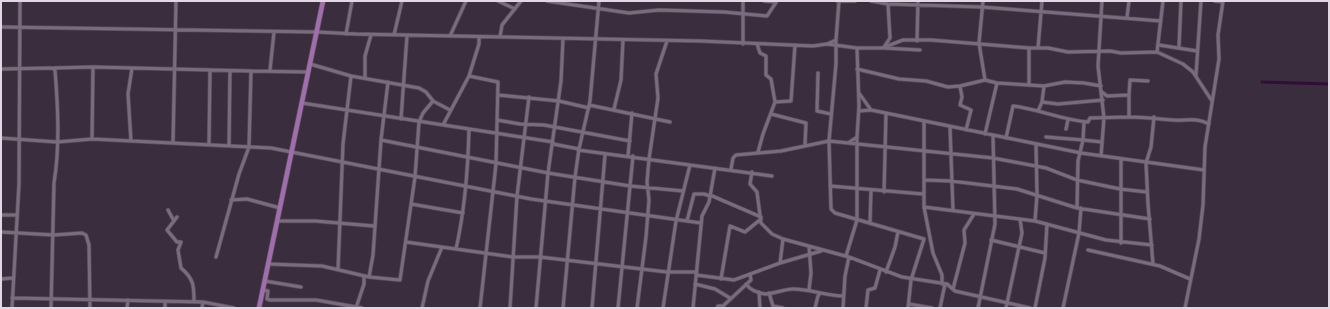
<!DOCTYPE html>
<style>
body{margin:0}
#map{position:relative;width:1330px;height:309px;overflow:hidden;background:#3a2d3d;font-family:Mulish,sans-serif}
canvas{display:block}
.frame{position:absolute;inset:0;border:2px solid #e1d8e3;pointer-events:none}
</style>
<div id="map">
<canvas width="1330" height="309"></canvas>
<div class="frame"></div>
</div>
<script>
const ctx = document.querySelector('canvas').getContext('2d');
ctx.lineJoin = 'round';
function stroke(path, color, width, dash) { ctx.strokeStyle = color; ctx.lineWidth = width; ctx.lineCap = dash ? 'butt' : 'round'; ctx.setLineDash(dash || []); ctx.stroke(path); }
const canal = new Path2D(`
 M1262 82 1329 84`);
const minor = new Path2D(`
 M498 1 515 9
 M547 1 629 13 659 10 724 12 767 16 777 1
 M743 1V44
 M764 1 776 2
 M837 1H855
 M839 1 836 40V64L829 141 831 209 835 213 924 239 911 280 908 308
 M871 1 888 4 982 7 1161 21
 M983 1 979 43 985 80
 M1215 1 1223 2
 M1127 17 1129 1
 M1 27 317 32 356 34 701 41 813 46 827 44 836 40
 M346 34 352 1
 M394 35 402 1
 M450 36 466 1
 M500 37 502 25 521 1
 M917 41 918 1
 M757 44 760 53 766 56V75L771 79 775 102 763 134 758 152
 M827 44 857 48H882L903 40H931L1029 48H1048L1068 52 1110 51 1121 53 1157 52 1183 64 1193 72 1212 101
 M1159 45 1197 51
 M884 47 890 38 888 4
 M1179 47 1181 1
 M884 48 920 50
 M1038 48 1042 1
 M1157 52 1163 1
 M310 64 351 76 419 88 426 92 433 101 450 110
 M54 68 93 67 251 71
 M1 69 52 68 55 70C58 107 60 146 54 183L51 308
 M857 69 899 79 926 81 948 87 960 86 985 80 997 83 1044 86 1065 82 1084 83 1101 86
 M270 70 274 32
 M818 73 817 111 831 114
 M1196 75 1201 1
 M469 76 498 82 496 164 480 308
 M365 77V56L371 35
 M1029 85V48
 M960 86 962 97 960 105 971 110 966 130
 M1102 92 1107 96 1129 95V117C1144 117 1158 119 1172 120 1186 121 1196 117 1209 124
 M859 93 871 110
 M498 95 559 101 589 108
 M1129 95 1130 80 1148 81
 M775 102 791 101 795 45
 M1042 102 1044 86
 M302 103 553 142
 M589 105 670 122
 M614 109 621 80 623 40
 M859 111 871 110 1081 153 1204 170
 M1038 111 1042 102 1058 104 1103 100
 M771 114 806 123 805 145
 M401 119 407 36
 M497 120 520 124 544 125 630 141
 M924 122V207L1035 221 1106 240 1152 245
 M1084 122 1083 140 1102 142
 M443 125 469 76 479 44V37
 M950 127 953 210
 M1066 129 1068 120
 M985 134 997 83
 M1046 137 1083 140 1078 161 1077 208
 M1 138 57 142 92 139 271 148 531 199 701 223
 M1006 138 1013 106C1039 109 1062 120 1088 122L1090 118 1129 117
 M92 139 93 67
 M381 140 548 173 630 186 683 191
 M131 141 128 94 132 68
 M173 143 176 1
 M848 143 857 137
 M553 144 579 149
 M209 145 210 71
 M229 146 230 71
 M578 150 772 176
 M628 156 632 113
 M1101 156 1104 118 1098 66 1102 1
 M731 169 733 158 736 155 781 151 829 141 993 158 1046 168 1077 180 1120 189 1147 192
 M752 172 750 184 757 192 761 223 772 234 783 239 849 257 902 277 947 284 955 291 1030 308
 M924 180 951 181 1017 189 1077 208 1150 219
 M830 186 923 194
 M884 192 886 114
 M710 195 761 217
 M231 200 247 199 280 208
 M411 204 463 213
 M924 207 933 253 942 275V284
 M168 210 174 221
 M1 215H16
 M177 217 167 230 177 242H181L178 250 181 268C194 279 194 286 194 302
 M277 221H315L374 226
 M687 221 694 194H704L710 196
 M1035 221 1037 195 1036 144
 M870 223 871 190
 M1 232 54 235 82 233 86 235 89 245 90 308
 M991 240 1045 253
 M406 242 513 257H540L667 272H697
 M1121 243V159
 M456 249C465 209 468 170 469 129
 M1088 250 1160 266 1190 279
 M846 256 857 220V137L859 106 857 48
 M216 257 239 174 249 147 251 71 308 72
 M780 263 783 239
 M268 264 322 266 369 277 400 280 415 177 419 122 423 113 433 101
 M1153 264 1148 204 1146 163 1151 147 1154 117
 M338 270 343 144 351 76
 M886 272 895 247 898 232
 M696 275 734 280 780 263 821 251
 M369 277 373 255 381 140 388 82
 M1 279 13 278
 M721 279 730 226 745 232 761 219
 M265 281 301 287
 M695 284 715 289 730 298
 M746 284C750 290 759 293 765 294 774 294 784 289 793 289 811 289 826 296 843 296
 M953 289 965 243 964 230 974 214
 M263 290 268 291 267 299 270 300H316L362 308
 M809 290 811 273 809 246
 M759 292 760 308
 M769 293 773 306 783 308
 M12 298 203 302 234 308
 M909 304 932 308
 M12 308 19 184 20 1
 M127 308 128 300
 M165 308V301
 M202 308 203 302
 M356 308 364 284V276
 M422 308 428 281 442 247
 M510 308 517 196 529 97
 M536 308 548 173 561 81 563 39
 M563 308 575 177 579 149 590 101 599 1
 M592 308 605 155
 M618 308 633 156
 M637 308 646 237 649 200 647 182 649 159 658 98 656 74 667 41
 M663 308 676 221 690 165
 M693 308 702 216 709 202 715 168
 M717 308 718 306H723L751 280 750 274
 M815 308 818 296 820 293
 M843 308 845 276 849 257
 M866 308 868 290 875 288 880 270
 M940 308 945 284
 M978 308 995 224 993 135
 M1006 308 1022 233 1020 219
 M1035 308 1045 258 1047 224
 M1063 308 1079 233 1081 208
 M1185 308 1199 239 1203 205 1205 147 1219 59 1218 35 1223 1`);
const highway = new Path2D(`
 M259 308 323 1`);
stroke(canal, '#320d3a', 3);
stroke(minor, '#574c59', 4.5);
stroke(highway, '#574c59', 6);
stroke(minor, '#7a6c7e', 3);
stroke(highway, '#a06dad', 4.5);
</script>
